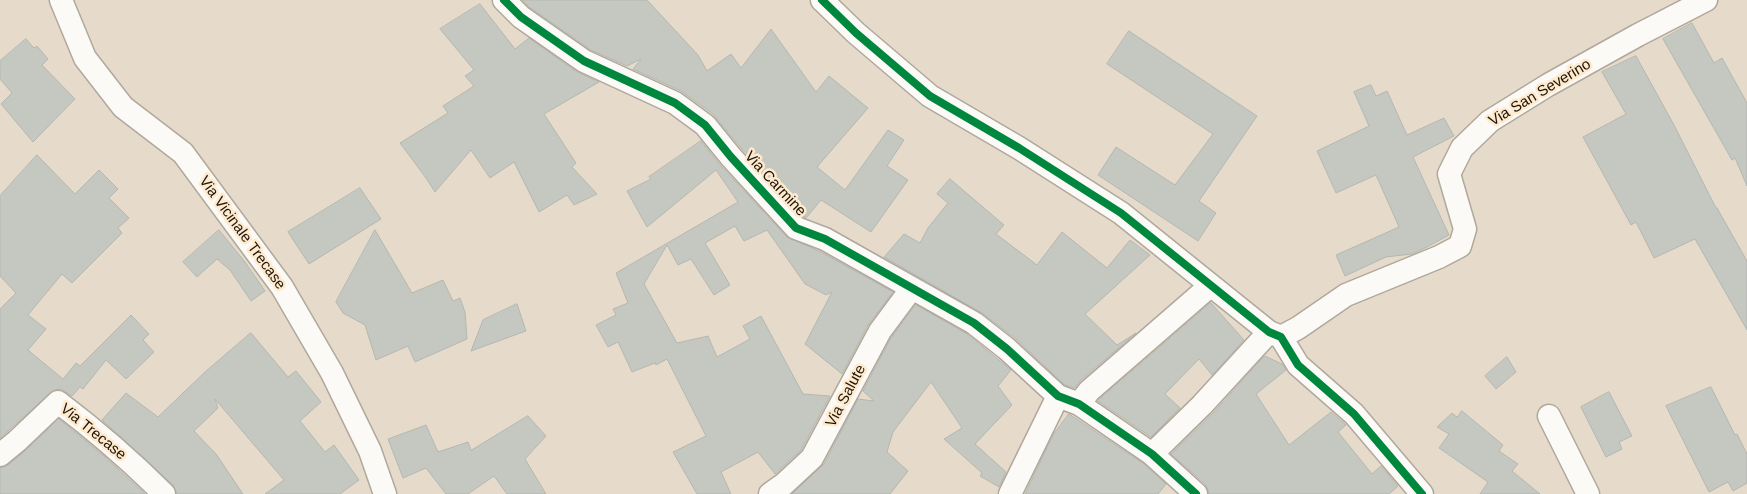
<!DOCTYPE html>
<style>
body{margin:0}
canvas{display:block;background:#e6dbcb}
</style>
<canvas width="1747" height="494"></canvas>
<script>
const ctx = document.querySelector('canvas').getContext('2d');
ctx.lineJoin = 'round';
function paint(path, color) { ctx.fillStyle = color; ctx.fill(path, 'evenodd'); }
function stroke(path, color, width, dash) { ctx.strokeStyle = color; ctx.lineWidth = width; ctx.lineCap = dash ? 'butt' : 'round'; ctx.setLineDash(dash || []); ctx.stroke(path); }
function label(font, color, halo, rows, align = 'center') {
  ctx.font = font + ' Helvetica,sans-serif'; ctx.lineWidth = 5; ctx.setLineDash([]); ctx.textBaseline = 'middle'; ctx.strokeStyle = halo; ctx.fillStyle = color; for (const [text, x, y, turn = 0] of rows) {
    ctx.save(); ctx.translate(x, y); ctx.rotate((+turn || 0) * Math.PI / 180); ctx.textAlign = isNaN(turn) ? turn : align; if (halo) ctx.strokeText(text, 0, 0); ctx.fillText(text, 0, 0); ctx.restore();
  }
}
const building = new Path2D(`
 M523 0H647L698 55 707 71 731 54 741 68 771 29 816 92 829 76 868 108 817 167 845 190 888 130 904 140 887 166 908 180 871 232 821 200 806 218 804 217 741 148 713 114 681 91 633 69 641 59 627 66 591 50 529 7Z
 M480 4 515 49 529 38 577 72 599 82 544 114 576 163 572 167 597 194 574 205 567 195 539 212 514 162 490 178 471 150 435 192 426 178 400 143 448 113 443 106 474 86 465 76 474 70 440 29Z
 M1692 23 1714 63 1722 58 1747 103V186L1735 158 1732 160 1663 39Z
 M1129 31 1257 116 1199 201 1216 213 1198 241 1098 175 1116 147 1175 185 1213 134 1107 64Z
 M26 39 34 48 37 46 48 59 42 65 75 99 33 142 1 104 12 93 0 79V61Z
 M1636 56 1674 125 1716 208H1717L1747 261V330L1695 239 1654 258 1636 222 1631 225 1583 137 1626 114 1602 72Z
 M1371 85 1376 96 1387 91 1407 135 1444 118 1454 136 1413 157 1449 235 1425 248 1412 254 1386 257 1345 276 1336 255 1399 227 1376 175 1336 193 1317 151 1369 126 1354 92Z
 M701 141 721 166 787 237 819 251 893 292 868 325 842 374 805 344 832 292 826 295 805 284 767 230 744 241 735 226 705 243 730 285 714 295 691 259 678 265 667 245 644 284 677 343 708 336 717 357 750 339 743 326 761 316 803 394 830 396 801 450 775 474 758 452 721 472 731 494H697L673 452 706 436 667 359 656 365 655 363 632 372 618 342 608 347 596 325 616 315 613 309 628 303 616 273 738 202 716 170 647 227 627 191 651 179 649 177Z
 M37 155 75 194 99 170 118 189 109 198 129 218 118 228 122 233 72 283 62 274 28 315 46 329 28 350 63 379 76 363 80 366 131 315 149 334 143 340 154 352 126 379 106 360 83 389 80 387 72 396 61 389 54 390 0 438V309L16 293 0 276V196Z
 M950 179 1004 225 996 234 1037 265 1062 232 1107 268 1130 240 1150 255 1085 314 1117 345 1136 333 1080 381 1075 388 1065 385 1016 339 982 313 884 257 904 234 920 243 928 228 948 203 937 194Z
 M360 188 381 219 309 264 288 232Z
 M219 230 245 262 265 291 251 301 230 270 217 259 197 277 183 262Z
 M375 230 412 293 443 280 453 301 460 298 465 312 467 339 415 362 408 346 376 360 365 325 343 313 336 302Z
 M1211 303 1244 340 1212 375 1199 359 1165 394 1180 408 1151 437 1098 401Z
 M517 304 526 331 471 351 483 320Z
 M916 305 967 334 1011 370 998 386 1012 405 975 444 1006 472 999 487 980 476 982 473 944 439 962 428 931 382 893 432 887 452 908 471 890 494H792L824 464 858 399 874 401 863 391 891 338Z
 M251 333 288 377 296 371 321 402 300 421 325 452 334 445 359 480 340 494H265L284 480 215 399 218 408 194 431 216 454 243 494H177L173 485 102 420 126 393 158 417 205 372Z
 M1265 356 1282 364 1286 370 1256 394 1289 445 1331 412 1346 425 1338 432 1372 474 1381 466 1398 486 1389 494H1209L1208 490 1205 484 1171 454 1212 414Z
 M1507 357 1516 372 1496 389 1485 376Z
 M1711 387 1735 435 1737 434 1747 454V483L1733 491 1728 482 1709 492 1666 406Z
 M1609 392 1632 436 1619 442 1622 449 1606 457 1581 407Z
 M1462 411 1503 445 1499 451 1518 464 1512 471 1540 494H1480L1488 482 1439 448 1449 434 1437 427 1452 413 1457 417Z
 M1069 414 1144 464 1166 484 1158 494H1025L1053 435Z
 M528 416 546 436 525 459 546 494H507L494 476 468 494H446L426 468 403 478 388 439 426 425 438 452 468 442 471 450Z
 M59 419 104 456 145 494H0V468L8 465 25 451Z`);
const minor = new Path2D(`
 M61 0 85 58 123 107 183 153 282 287 332 373 370 451 385 494
 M504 0 521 17 584 61 675 103 705 125 731 157 796 228 825 239 974 323 1007 349 1058 396 1079 404 1152 454 1196 494
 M822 0 856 33 930 96 1019 148 1121 213 1269 332 1281 337 1298 365 1354 414 1422 494
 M1281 337 1298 328 1346 295 1439 257 1460 246 1465 229 1449 174 1462 148 1490 121 1548 85 1638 35 1706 0
 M1079 404 1089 391 1210 286
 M1549 416 1588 494
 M1152 454 1202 405 1269 332
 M0 455 17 441 58 402C95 430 131 461 164 494
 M770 494 784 484 812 458 880 331 912 288
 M1010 494 1058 396`);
const cycleway = new Path2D(`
 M504 0 521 17 584 61 675 103 705 125 731 157 796 228 825 239 974 323 1007 349 1058 396 1079 404 1152 454 1196 494
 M822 0 856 33 930 96 1019 148 1121 213 1269 332 1281 337 1298 365 1354 414 1422 494`);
const streetNames = [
 ["Via San Severino",1540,93,-31],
 ["Via Carmine",775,184,47],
 ["Via Vicinale Trecase",242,233,54],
 ["Via Salute",846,396,-62],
 ["Via Trecase",93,432,39]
];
paint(building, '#c4c8c1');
stroke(building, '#b4b7b0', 1);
stroke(minor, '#b1a89c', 25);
stroke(minor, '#fbfaf7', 22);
stroke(cycleway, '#00873e', 8);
label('15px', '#1c150b', '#ffeacd', streetNames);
</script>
